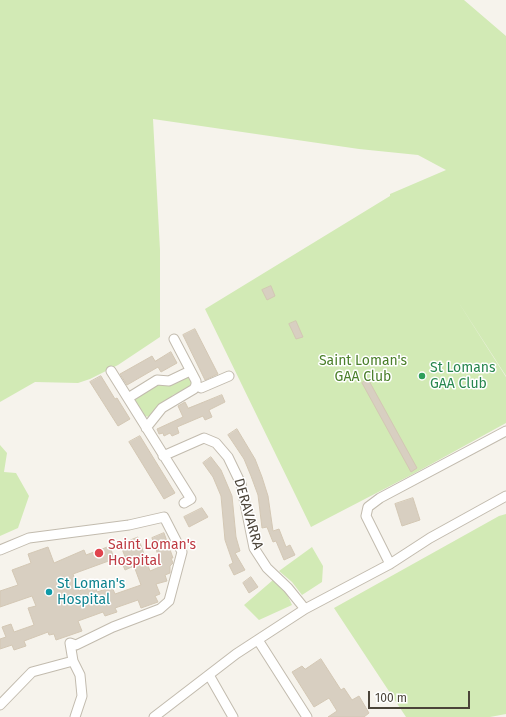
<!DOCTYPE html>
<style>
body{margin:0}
#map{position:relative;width:506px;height:717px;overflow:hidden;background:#f6f3ec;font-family:"Fira Sans",sans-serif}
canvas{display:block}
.scale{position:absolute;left:368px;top:691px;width:102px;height:18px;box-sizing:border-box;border:2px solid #4b4439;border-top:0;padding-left:5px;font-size:12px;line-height:14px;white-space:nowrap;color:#4b4439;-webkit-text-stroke:3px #fff;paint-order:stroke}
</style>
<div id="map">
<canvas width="506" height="717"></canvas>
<div class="scale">100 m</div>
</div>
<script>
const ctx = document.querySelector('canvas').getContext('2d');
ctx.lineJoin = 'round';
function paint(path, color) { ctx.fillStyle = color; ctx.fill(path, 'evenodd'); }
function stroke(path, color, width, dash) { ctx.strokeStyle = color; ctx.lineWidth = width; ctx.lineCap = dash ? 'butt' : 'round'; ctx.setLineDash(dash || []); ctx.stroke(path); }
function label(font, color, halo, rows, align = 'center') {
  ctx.font = font + ' "Fira Sans",sans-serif'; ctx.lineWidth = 3; ctx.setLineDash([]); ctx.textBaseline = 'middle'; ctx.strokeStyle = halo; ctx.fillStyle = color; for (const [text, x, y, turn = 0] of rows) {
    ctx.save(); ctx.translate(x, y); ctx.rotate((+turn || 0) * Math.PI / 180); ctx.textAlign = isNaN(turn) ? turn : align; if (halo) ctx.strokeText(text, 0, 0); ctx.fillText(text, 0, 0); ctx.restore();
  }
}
const green = new Path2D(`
 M0 0H464L506 36V376L457 300 506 377V423L415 473 311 527 205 309 390 196V194L446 170 418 155 359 149 153 119 160 250V337L118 365 90 379 78 383 35 382 0 402Z
 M189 376 193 386 173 395 150 417 144 416 135 400 136 397 158 383Z
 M0 445 7 453 4 472 16 473 29 496 18 528 0 536Z
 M506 514V714L490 717H406L334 608 499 516Z
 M312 547 323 566 322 582 302 595 292 582 279 571Z
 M273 580 287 594 292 605 259 620 244 605Z`);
const building = new Path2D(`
 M271 286 275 296 267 300 262 290Z
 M296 321 303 337 296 339 289 324Z
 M195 329 218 374 205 380 183 335Z
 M171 352 177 363 161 372 158 367 127 385 120 374 152 356 155 361Z
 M101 376 115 399 117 398 130 419 118 426 90 382Z
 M368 379 417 468 411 472 362 383Z
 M222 395 225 402 209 410 212 417 205 420 203 416 177 427 179 433 172 436 170 433 164 436 163 433 159 434 157 429 183 417 178 406 185 402 188 408Z
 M237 429 255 459 262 477 268 496 273 531 279 529 286 547 290 545 295 555 284 560 276 541 273 542 267 527 262 528 258 495 251 476 244 459 228 435Z
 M140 436 175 493 164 499 129 442Z
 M211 457 221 470 232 496 236 537 240 551 235 553 245 570 234 575 229 565 233 563 225 540 221 496 213 477 203 463Z
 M413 498 420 520 402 526 395 504Z
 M202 508 208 517 189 527 184 517Z
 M164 533 173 558H171L173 563 170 566V573L165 575 167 581 156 584 160 594 155 596 158 602 141 608 138 600 115 608 117 612 105 616 103 612 78 621 82 631 56 640 54 634 49 635 48 632 24 641 26 646 14 650 12 645 0 649V639L6 637 2 627 11 624 14 632 34 625 28 608 36 606 32 596 0 607V591L18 585 12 570 31 563 28 554 48 547 54 563 84 550 86 555 110 546 114 559 73 574 79 591 95 585 97 592 112 587 115 594 141 585 134 566 125 570 121 560 126 559 120 544 138 537 150 571 162 566 152 538Z
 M251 577 258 587 249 593 243 583Z
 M321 659 341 690 344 688 352 700 359 696 369 713 364 717H328L337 711 329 698 314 707 292 672 302 666 305 669Z`);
const minor = new Path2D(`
 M174 339 196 381V385
 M111 371 191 499 184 503
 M128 398 157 380 169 381 190 371
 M146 428 162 408 194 389 196 385 201 388 229 376
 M163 456 204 438 216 443 228 457 241 484 254 548 267 568 288 588 305 609
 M0 550 29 538 129 525 164 517 182 552 169 601 160 609 113 627 76 645 70 643 73 661 80 675 82 696 75 717
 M390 564 366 516 368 507 380 498 506 431
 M258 640 307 717
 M209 675 233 717
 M0 705 32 672 73 661
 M154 717 236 654 305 609 390 564 430 538 506 496`);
const markers = [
 [422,376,4,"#2e9e5b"],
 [99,553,5,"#e0444e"],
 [49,592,4,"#0f9aa8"]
];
const parkNames = [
 ["Saint Loman's",363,361],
 ["GAA Club",363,377]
];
const leisureNames = [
 ["St Lomans",430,368],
 ["GAA Club",430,384]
];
const streetNames = [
 ["DERAVARRA",248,514,74]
];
const healthNames = [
 ["Saint Loman's",108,545],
 ["Hospital",108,561]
];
const cultureNames = [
 ["St Loman's",57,584],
 ["Hospital",57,600]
];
paint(green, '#d2eab5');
paint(building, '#d8cfc1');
stroke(building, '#d3c7b4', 1);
stroke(minor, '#c2bbae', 11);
stroke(minor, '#fff', 9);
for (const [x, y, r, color] of markers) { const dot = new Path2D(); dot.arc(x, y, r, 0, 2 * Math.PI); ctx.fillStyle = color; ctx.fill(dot); stroke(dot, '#fff', 1.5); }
label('14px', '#4a7f2a', '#fff', parkNames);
label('14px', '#27864d', '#fff', leisureNames, 'left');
label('14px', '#4b4439', '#fff', streetNames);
label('14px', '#be3a42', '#fff', healthNames, 'left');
label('14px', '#0d838f', '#fff', cultureNames, 'left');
</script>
